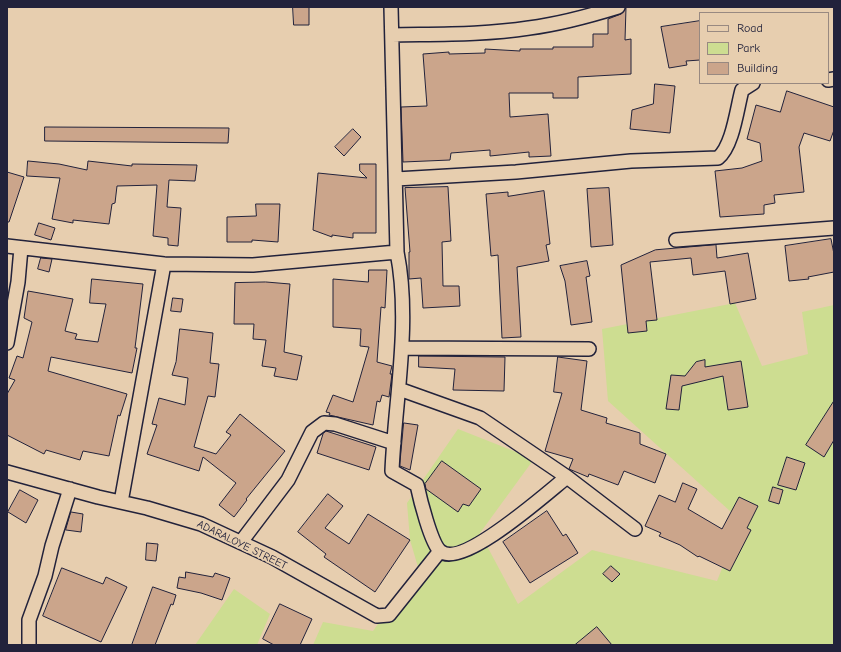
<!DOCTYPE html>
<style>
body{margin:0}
#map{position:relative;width:841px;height:652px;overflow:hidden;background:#e7ceaf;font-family:"Comic Neue",sans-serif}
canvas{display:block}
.frame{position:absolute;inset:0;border:8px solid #22223b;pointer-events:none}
.legend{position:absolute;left:699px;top:12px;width:130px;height:72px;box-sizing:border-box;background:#e7ceaf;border:1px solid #988981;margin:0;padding:5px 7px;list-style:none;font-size:12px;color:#22223b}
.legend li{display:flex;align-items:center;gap:8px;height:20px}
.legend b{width:20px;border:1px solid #988981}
</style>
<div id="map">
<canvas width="841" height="652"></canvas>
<div class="frame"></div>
<ul class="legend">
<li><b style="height:5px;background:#e7ceaf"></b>Road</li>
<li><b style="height:11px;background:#cddd91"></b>Park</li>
<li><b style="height:11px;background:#cba58b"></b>Building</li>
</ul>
</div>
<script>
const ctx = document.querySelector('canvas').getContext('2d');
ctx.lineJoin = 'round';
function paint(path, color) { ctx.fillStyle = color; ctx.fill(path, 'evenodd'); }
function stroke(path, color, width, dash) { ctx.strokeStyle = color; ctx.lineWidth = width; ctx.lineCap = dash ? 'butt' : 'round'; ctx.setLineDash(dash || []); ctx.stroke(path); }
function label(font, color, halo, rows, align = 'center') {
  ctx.font = font + ' "Comic Neue",sans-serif'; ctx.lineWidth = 3.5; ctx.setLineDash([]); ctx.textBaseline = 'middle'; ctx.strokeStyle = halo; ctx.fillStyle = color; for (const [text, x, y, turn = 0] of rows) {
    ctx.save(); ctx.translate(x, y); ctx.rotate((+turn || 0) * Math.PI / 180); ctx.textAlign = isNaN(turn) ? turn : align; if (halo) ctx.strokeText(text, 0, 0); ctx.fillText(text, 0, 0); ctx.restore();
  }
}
const green = new Path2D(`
 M735 303 762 366 808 354 802 312 834 305V645H313L323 622 373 631 418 567 410 540 407 503 458 429 534 459 480 533 518 604 592 550 717 581 741 521 608 401 602 329Z
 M234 589 270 614 257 645H195Z`);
const building = new Path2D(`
 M293 7H309V25H294Z
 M626 8 625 40 631 39V74L578 77V98H553V93H509L510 117 548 114 551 156 529 157V152L490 156V150L451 153 450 160 403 162 401 107 427 106 423 54 449 52V54L485 53V49L520 51V49H553V47H593V34H608V19L621 14Z
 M700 21V60L686 61 687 65 669 68 661 27Z
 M655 84 675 86 670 133 630 129 632 110 653 104Z
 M787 91 834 107V130L830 141 804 133 799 147 804 192 774 195 775 203 764 205V214L720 217 715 171 742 168 762 161 760 143 747 139 756 105 780 112Z
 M45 127 229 128 228 143 45 141Z
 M353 129 361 137 344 156 335 147Z
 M28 161 59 164 87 170 88 161 132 166V164L197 165 195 181 169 180 167 207 181 208 178 246 168 245V238L153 236 157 185 117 186 115 203 112 204 109 224 73 220V223L52 219 60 178 27 176Z
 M360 164H376V233H353V238L332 235V237L313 230 318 173 367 178 360 171Z
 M7 172 24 177 9 222H7Z
 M448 187 451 241 442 242 443 286H459L460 306 423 308 421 278 409 279V252H410L405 188Z
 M609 188 613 245 591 247 587 189Z
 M544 191 550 244 546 245 549 261 517 267 521 337 502 338 498 255 491 256 486 194 508 192V196Z
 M256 204H280L278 242 252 240V242H227V217L256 216Z
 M39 223 55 228 51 240 35 235Z
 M831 239 834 254V272L808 277 809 279 789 281 785 246Z
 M716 245 717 258 748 253 756 299 730 304 725 271 693 275 691 258 650 262 657 320 646 321 647 331 628 333 621 265 655 250Z
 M41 258 52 259 49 272 38 269Z
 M587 261 590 276 586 277 592 322 571 325 565 281 560 266Z
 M369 270H387L385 308 381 307 377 362 392 366 390 374H392L389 397 382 395 380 402 377 401 373 425 329 415 330 413 326 412 333 395 353 402 369 347 360 346 361 329 333 327V279L368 282Z
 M92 279 143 284 135 348H137L132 373 51 357 48 371 127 394 120 416 118 415 109 456 83 451 80 460 46 450 44 454 7 435V394L15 380 9 378 17 356 23 358 32 322 24 318 28 291 73 299 65 331 77 334 75 339 98 342 106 304 90 303Z
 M266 282 290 284 284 352 302 356 297 380 274 376 276 368 262 366 266 340 253 339 254 324H234L235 283Z
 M173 298 183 299 181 312 171 311Z
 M180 329 213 333 210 363 219 364 215 397 208 396 194 447 216 454 231 435 226 432 240 414 285 451 246 499 247 500 234 517 219 505 236 483 203 457 199 471 147 454 157 425 152 424 159 398 185 405 188 378 172 375 176 362Z
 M419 356 505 357 504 391 453 390 455 369 419 367Z
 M558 357 587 361 581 410 607 418 606 423 640 433V444L666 454 655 483 624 471 618 485 589 474 588 477 569 469 573 459 545 451 562 393 554 392Z
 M705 360V367L741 361 748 407 728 410 723 376 682 386 679 410 666 409 671 375 685 376 696 362Z
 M834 401V440L824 457 806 445Z
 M404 423 418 425 410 470 400 466Z
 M326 431 376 447 369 470 317 453 323 434Z
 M787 457 805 463 796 490 778 485Z
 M442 461 481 489 469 506 463 504 458 512 426 489 425 484Z
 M683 483 697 489 688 509 722 529 739 497 758 506 747 528 751 530 730 571 699 556 698 557 680 545 659 536 661 533 645 526 659 495 675 502Z
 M773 487 783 490 779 504 769 501Z
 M20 490 38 500 26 523 8 512Z
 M328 494 343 506 325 528 349 544 368 514 410 540 375 592 324 557 326 554 298 532Z
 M547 511 563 536 566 534 578 553 530 583 503 542Z
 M71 512 83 514 81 532 66 530Z
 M147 543 158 544 156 561 146 560Z
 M611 566 620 574 612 582 603 574Z
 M62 568 103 584 106 577 127 587 101 642 43 616Z
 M186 572 213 577 215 573 230 578 222 600 201 593 177 588 179 577 185 578Z
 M153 587 176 595 173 605 171 604 155 645H132Z
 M280 604 312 619 300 645H274L263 639Z
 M597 627 612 645H575Z`);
const minor = new Path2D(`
 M391 7 397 252C411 323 395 399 392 471L417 485C420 499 431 543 440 551 462 570 549 491 567 477
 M392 35C437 34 484 35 529 28 560 24 589 16 618 7
 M828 80 834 79
 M396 179 516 172 631 161 718 158C733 146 737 108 742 90L753 83
 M676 240 834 228
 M7 246 164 264 253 265 397 252
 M7 343 18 282 21 248
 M402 348 589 349
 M399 389 480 418 567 477 635 529
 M7 472 98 497 147 508 201 524 272 557 377 616 389 615 440 551
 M121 502 164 264
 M241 542 288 480 312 432 324 423 335 424 394 443
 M29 645V620L45 576 52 546 70 489`);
const streetNames = [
 ["ADARALOYE STREET",242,545,26]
];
paint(green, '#cddd91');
paint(building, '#cba58b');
stroke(building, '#22223b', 1);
stroke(minor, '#22223b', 16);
stroke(minor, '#e7ceaf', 13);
label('11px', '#22223b', '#e7ceaf', streetNames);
</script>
